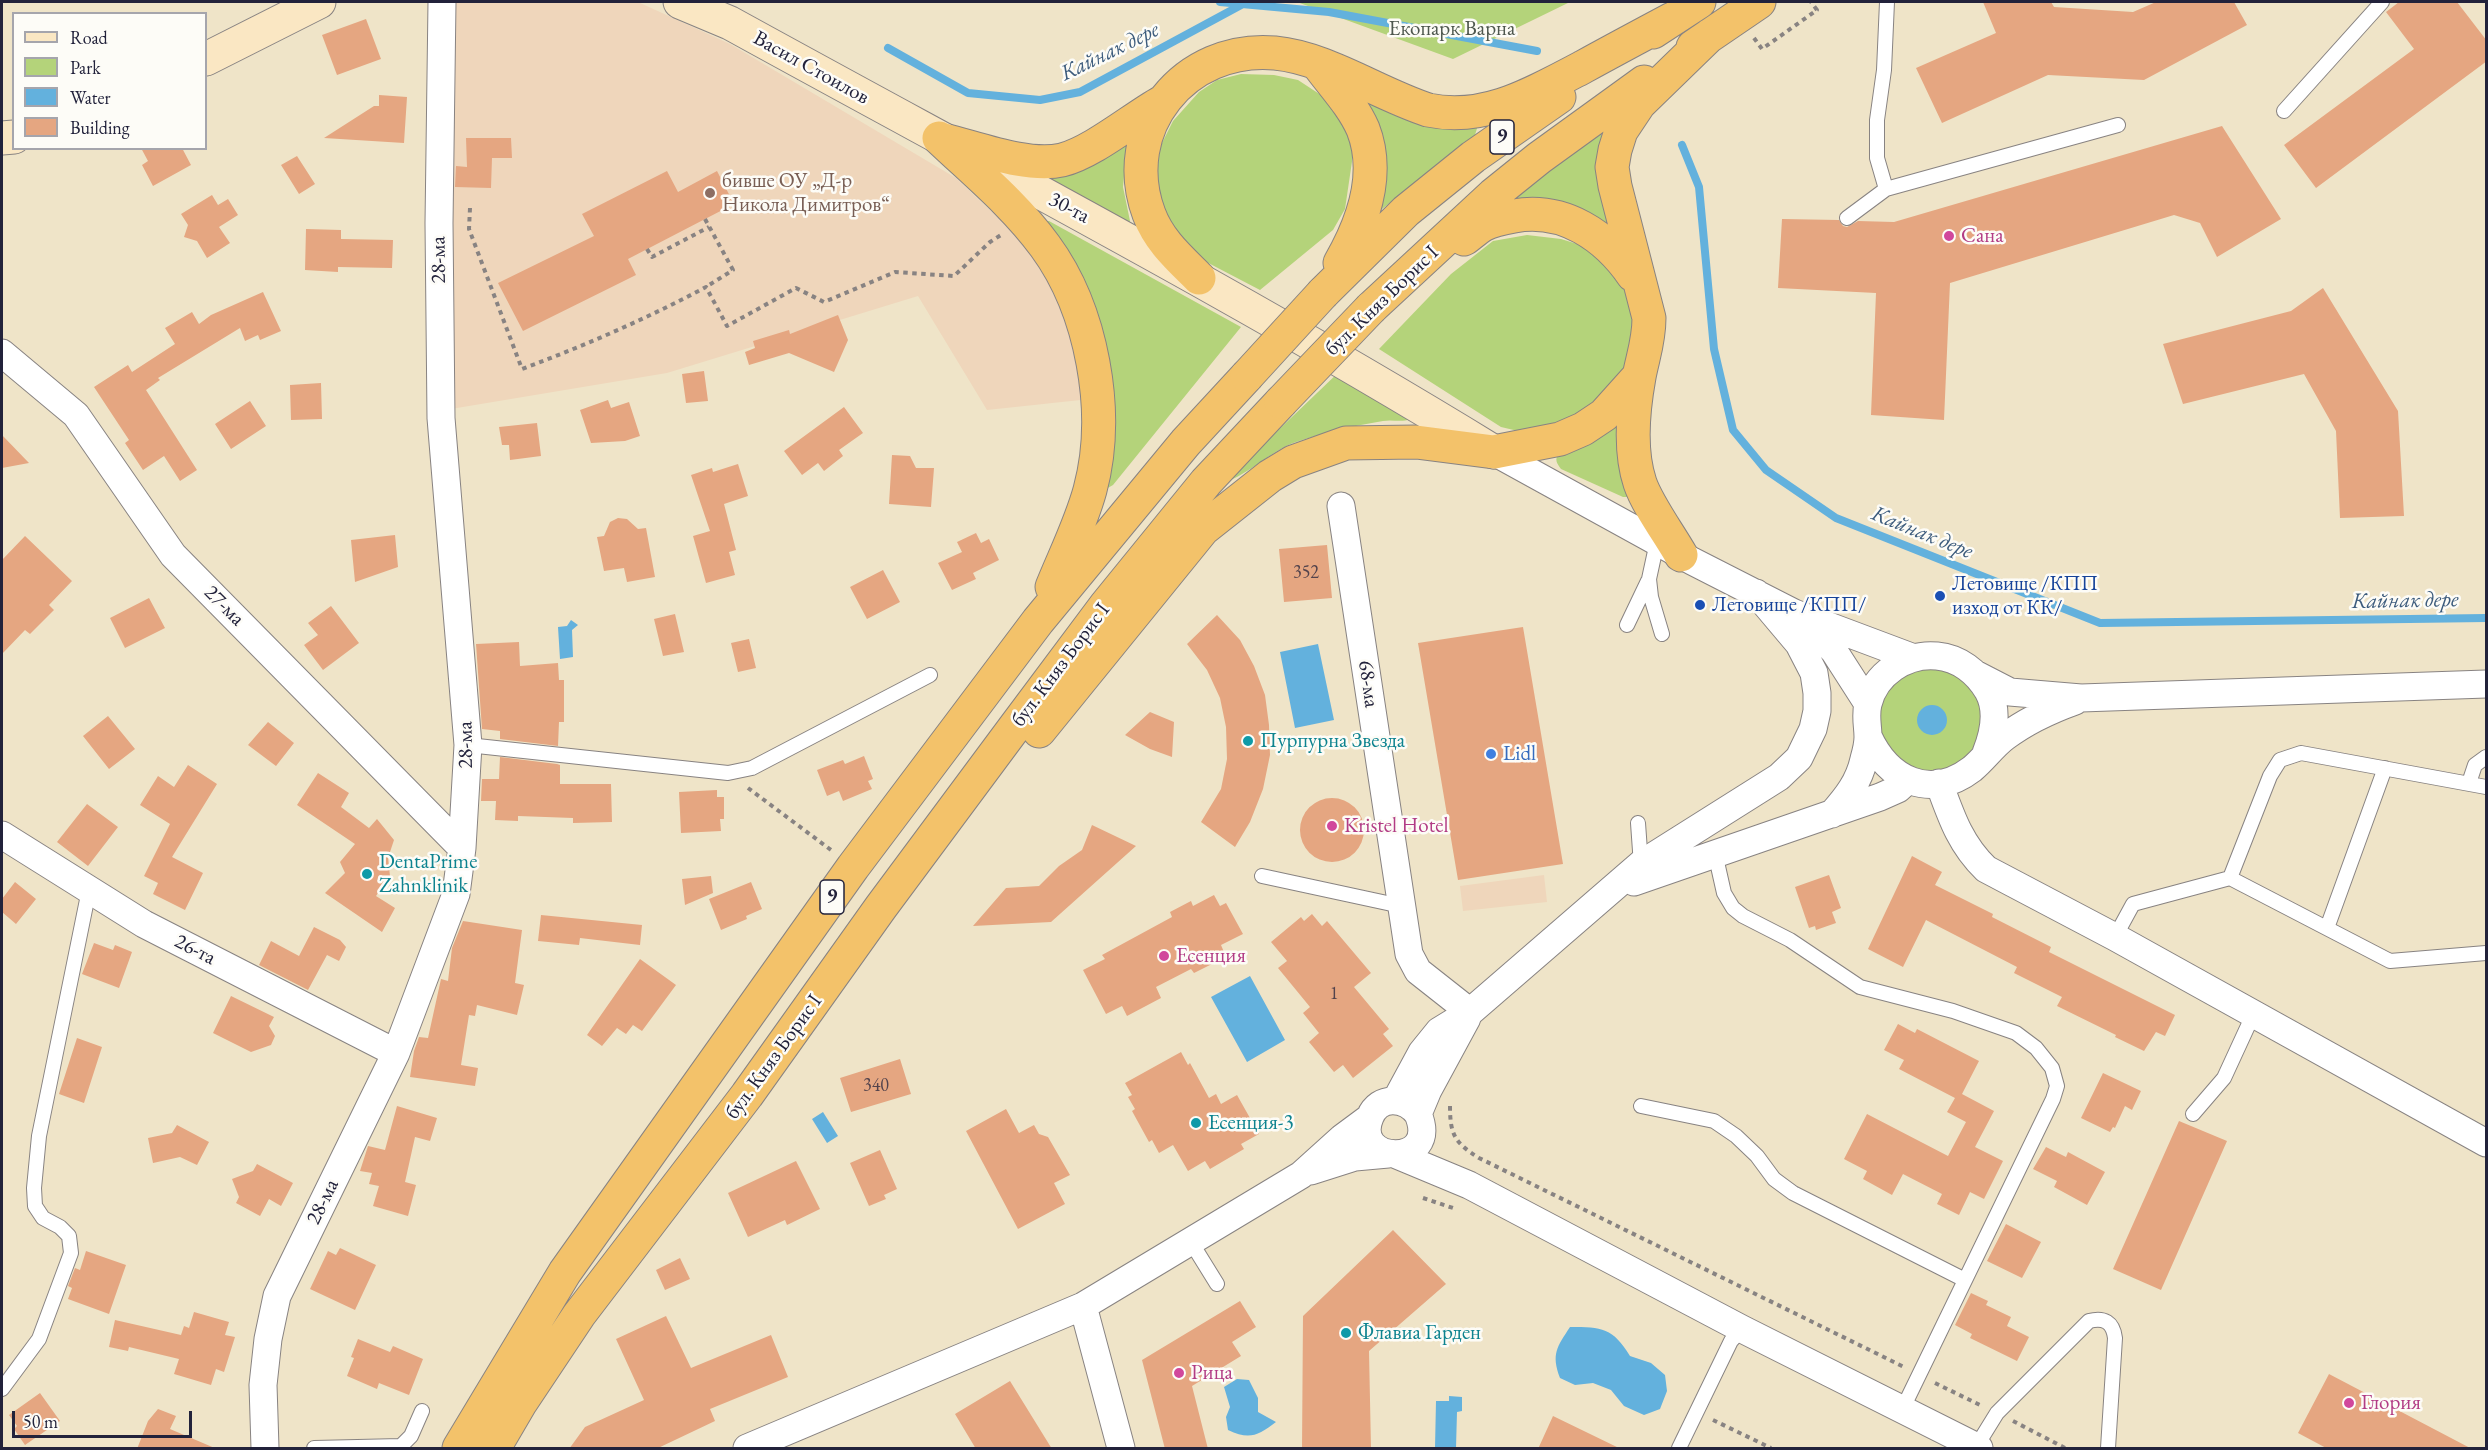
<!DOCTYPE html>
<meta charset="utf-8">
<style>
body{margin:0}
#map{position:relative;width:2488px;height:1450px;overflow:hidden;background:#efe4c8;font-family:"EB Garamond",serif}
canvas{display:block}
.frame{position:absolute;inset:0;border:3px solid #22223b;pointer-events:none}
.legend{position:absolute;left:12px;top:12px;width:195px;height:138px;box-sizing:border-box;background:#fdfcf7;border:2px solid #a5a5ac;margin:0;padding:8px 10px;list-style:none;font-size:18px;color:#22223b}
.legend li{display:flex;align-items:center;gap:12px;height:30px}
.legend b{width:30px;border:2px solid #a5a5ac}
.scale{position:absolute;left:12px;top:1411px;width:180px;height:27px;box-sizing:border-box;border:3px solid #22223b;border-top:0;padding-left:8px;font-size:18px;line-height:21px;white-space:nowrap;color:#22223b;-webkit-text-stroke:4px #fdfcf7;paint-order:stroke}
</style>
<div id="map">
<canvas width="2488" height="1450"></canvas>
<div class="frame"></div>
<ul class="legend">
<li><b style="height:8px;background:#fae7c3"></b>Road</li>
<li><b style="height:16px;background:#b4d37a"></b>Park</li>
<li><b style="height:16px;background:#63b1dd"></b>Water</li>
<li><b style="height:16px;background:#e5a681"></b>Building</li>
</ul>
<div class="scale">50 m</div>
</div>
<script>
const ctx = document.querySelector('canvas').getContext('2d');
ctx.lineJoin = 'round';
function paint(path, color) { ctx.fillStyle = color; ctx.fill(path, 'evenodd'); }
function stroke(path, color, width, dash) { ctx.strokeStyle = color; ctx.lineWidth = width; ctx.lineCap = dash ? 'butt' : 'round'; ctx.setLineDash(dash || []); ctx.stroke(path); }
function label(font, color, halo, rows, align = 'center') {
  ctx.font = font + ' "EB Garamond",serif'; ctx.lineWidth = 5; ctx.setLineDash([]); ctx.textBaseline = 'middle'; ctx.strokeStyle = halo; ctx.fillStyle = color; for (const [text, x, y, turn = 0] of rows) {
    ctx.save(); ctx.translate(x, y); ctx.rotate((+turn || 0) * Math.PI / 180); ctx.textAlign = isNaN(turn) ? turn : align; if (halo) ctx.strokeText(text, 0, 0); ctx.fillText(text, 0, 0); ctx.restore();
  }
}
const built = new Path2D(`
 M451 2H638L730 44 956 178 1010 229 1036 260 1057 297 1085 362 1090 399 987 410 918 296 667 373 451 409Z
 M1544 875 1547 902 1463 911 1460 886Z`);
const green = new Path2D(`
 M1297 2H1570L1453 59Z
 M1241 74 1274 75 1298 80 1330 101 1348 126 1354 148 1345 209 1333 230 1260 290 1193 255 1175 237 1156 191V163L1162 143 1173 121 1199 92 1217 80Z
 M1362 95 1478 125 1475 135 1377 213Z
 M1598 133 1603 136 1617 231 1508 199Z
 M1127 144 1123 187 1130 221 1128 225 1040 173Z
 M1045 221H1049L1241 327 1113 485 1106 489 1105 448Z
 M1527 235 1561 239 1587 247 1615 271 1632 307 1636 358 1600 404 1573 423 1518 431 1501 427 1379 349 1451 274 1493 241Z
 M1341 370 1410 419C1401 423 1393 419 1383 421 1353 426 1325 432 1296 442 1270 451 1250 474 1223 483Z
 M1619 425 1628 497H1623L1561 469C1557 463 1554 460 1559 453Z
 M1925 656 1989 692 1974 767 1908 780 1866 720 1868 704Z`);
const water = new Path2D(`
 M571 620 578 625 572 630 573 657 560 659 558 627 567 626Z
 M1318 644 1334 720 1295 728 1280 652Z
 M1917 720a15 15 0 1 1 30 0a15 15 0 1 1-30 0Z
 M1250 976 1285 1040 1247 1062 1211 997Z
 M823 1112 838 1136 827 1143 812 1119Z
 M1570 1327C1602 1327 1613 1328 1630 1356L1651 1363 1665 1375 1667 1391 1660 1409 1644 1415 1624 1406 1611 1390 1593 1383 1575 1385 1560 1378C1551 1354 1557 1347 1570 1327Z
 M1237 1379 1249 1380 1258 1398V1412L1276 1422C1258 1436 1249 1440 1228 1430L1226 1417 1230 1407 1224 1387Z
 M1449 1396 1462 1397V1411L1457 1412 1456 1448H1435L1436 1401H1449Z`);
const stream = new Path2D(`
 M1220 2 1329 12 1537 51
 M888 48 968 93 1040 100 1080 92 1243 4
 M1682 145 1699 187 1714 349 1733 430 1766 470 1836 518 2100 623 2486 618`);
const building = new Path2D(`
 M1983 2H2051L2054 7 2133 12 2156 2H2234L2247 25 2144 80 2048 75 1942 123 1916 68 1996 33Z
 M2399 2H2457L2487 41V61L2316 188 2284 145 2414 49 2386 12Z
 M366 19 381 59 337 75 322 35Z
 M379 95 407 97 404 143 324 138 374 106H379Z
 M2222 126 2281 219 2217 257 2200 223 2174 215 1950 283 1944 420 1871 415 1876 293 1778 288 1782 219 1839 220 1843 226 1847 227 1858 221 1894 222Z
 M466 138H511L512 158H492L491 188 455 187 456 166 467 167Z
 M141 148H182L191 165 153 186 142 165 148 161Z
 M297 156 315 184 299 194 281 165Z
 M667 171 678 192 717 171 734 204 628 259 636 275 523 331 498 283 594 236 582 214Z
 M212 195 218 205 228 199 238 215 219 227 230 243 207 258 197 241 184 237 188 225 181 214Z
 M306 229 341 230V239L393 240 392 268 338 267V272L305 270Z
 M2323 288 2398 411 2404 516 2340 518 2336 431 2304 374 2183 404 2163 344 2291 311Z
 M263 292 281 331 260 340 258 335 245 341 240 328 158 378 160 380 146 390 197 470 180 481 164 456 143 470 125 443 129 440 94 387 128 365 132 372 175 344 165 328 192 312 199 324 211 315Z
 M838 315 848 340 834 372 789 353 749 365 745 352 755 348 753 341 789 330 790 334Z
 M704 371 708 401 686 403 682 374Z
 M321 383 322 419 291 420 290 385Z
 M608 400 611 408 629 402 640 436 625 441 591 443 580 410Z
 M250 401 266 426 231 449 215 424Z
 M844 407 863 433 839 450 843 456 824 471 818 463 802 475 784 451Z
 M537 423 541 456 510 460 509 445H502L499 427Z
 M2 435 29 463 2 468Z
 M892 455 910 456 916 468H934L931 507 889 504Z
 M738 464 748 496 724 504 736 550 729 552 735 575 706 583 693 536 710 531 691 475 712 468 713 472Z
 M618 518 627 519 638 529 646 528 655 577 627 582 624 568 604 571 597 537 604 536 610 522Z
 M976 533 981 543 989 539 999 560 973 573 976 579 952 590 938 563 962 552 957 542Z
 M395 535 398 567 355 582 351 540Z
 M25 536 72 581 49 605 54 610 30 634 25 630 2 654V560Z
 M1327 545 1332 598 1284 602 1279 549Z
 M883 570 900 602 867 619 850 587Z
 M149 598 165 628 125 648 110 618Z
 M331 606 359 643 323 670 304 645 318 635 308 623Z
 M675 614 684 652 663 656 654 619Z
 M1217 615 1240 640 1254 666 1265 695 1269 725 1270 755 1263 789 1250 822 1235 847 1201 822 1221 789 1227 759 1226 727 1220 698 1207 670 1187 644Z
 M1523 627 1563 864 1458 880 1418 643Z
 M749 639 756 668 738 672 731 643Z
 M519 642 520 666 558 663 559 680H564V722H559L558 746 500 739V731L482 729 476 644Z
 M1150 712 1174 722 1172 757 1150 749 1125 735Z
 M108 716 135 749 109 769 83 736Z
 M268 722 294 743 276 766 248 745Z
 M864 756 873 779 868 781 872 789 843 801 839 791 827 796 817 770 843 760 845 764Z
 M500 757 557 764 560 765V784H611L612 822 573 823V818L518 816V821L495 820 496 801H481L482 779H499Z
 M188 765 217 784 172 857 203 873 185 910 153 894 158 883 144 876 170 824 140 805 158 776 174 787Z
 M318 773 349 793 341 807 369 828 377 819 394 840 388 858 390 876 376 896 395 908 382 932 325 893 345 873 340 862 355 844 297 805Z
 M717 790V797H724V819H720L721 831 681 833 679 792Z
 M1300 830a32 32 0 1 1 64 0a32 32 0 1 1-64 0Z
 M87 804 118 827 88 866 57 842Z
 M1092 825 1136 846 1051 922 973 926 1006 888 1039 886 1059 866 1082 850Z
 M1912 856 1942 872 1935 885 1993 914 1992 917 2051 947 2049 952 2175 1015 2165 1036 2156 1032 2144 1051 2115 1037 2116 1035 2057 1006 2062 997 2014 973 2017 967 1926 920 1903 967 1868 949Z
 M1829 875 1841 908 1832 912 1836 923 1816 930 1815 926 1809 928 1795 887Z
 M711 876 713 893 685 905 682 879Z
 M15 882 36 899 16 924 2 912V899Z
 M751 882 762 909 746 916 747 919 721 930 709 899Z
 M1214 895 1220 906 1226 903 1243 934 1221 945 1226 957 1194 973 1191 969 1156 987 1161 998 1127 1016 1122 1006 1106 1014 1083 970 1105 959 1102 955 1172 917 1170 912 1191 901 1193 906Z
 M1312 914 1322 926 1327 921 1371 973 1354 987 1389 1029 1383 1034 1393 1046 1353 1078 1343 1065 1334 1072 1309 1042 1319 1033 1303 1013 1310 1007 1278 968 1287 961 1271 942 1301 917 1304 921Z
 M541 915 642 925 640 945 580 938 579 945 538 941Z
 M463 921 522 930 515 983 524 985 517 1015 477 1005 475 1016 469 1015 461 1065 478 1068 475 1086 410 1077 414 1051 419 1037 428 1038 441 979 448 981 452 948Z
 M314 927 340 940 346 947 339 961 327 955 308 990 259 965 271 941 299 956Z
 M94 943 113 950 115 945 132 952 119 988 82 974Z
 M640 959 676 985 642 1031 633 1025 626 1034 617 1028 602 1046 587 1035Z
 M231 996 274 1017 269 1026 275 1036 271 1045 251 1052 213 1033Z
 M1898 1024 1915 1033 1917 1029 1979 1061 1962 1094 1994 1111 1975 1147 2003 1161 1984 1199 1970 1192 1959 1215 1937 1204 1942 1194 1903 1174 1892 1195 1863 1179 1867 1171 1844 1159 1867 1114 1948 1156 1966 1122 1947 1112 1955 1098 1899 1069 1904 1060 1884 1050Z
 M77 1038 102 1047 84 1103 59 1094Z
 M1181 1052 1188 1065 1190 1063 1209 1098 1216 1094 1221 1104 1237 1095 1259 1134 1241 1144 1244 1149 1210 1169 1205 1161 1188 1171 1173 1145 1159 1153 1152 1140 1149 1142 1132 1111 1135 1109 1128 1097 1132 1095 1125 1083Z
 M900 1059 911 1094 851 1112 840 1078Z
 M2103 1073 2141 1091 2132 1110 2125 1106 2115 1128 2113 1127 2110 1132 2081 1118Z
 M397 1106 437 1118 430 1141 415 1137 405 1182 416 1185 408 1216 373 1206 379 1186 369 1184 372 1173 360 1171 368 1146 385 1150Z
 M1006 1109 1019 1133 1034 1125 1039 1134 1048 1137 1070 1175 1054 1183 1065 1204 1018 1229 966 1131Z
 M2179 1121 2227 1141 2161 1290 2113 1269Z
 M177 1125 209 1142 197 1165 180 1157 153 1163 148 1138 172 1133Z
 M2046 1147 2066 1157 2068 1152 2105 1172 2087 1205 2054 1187 2057 1181 2033 1169Z
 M880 1150 897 1189 884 1195 886 1199 869 1206 850 1163Z
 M796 1161 820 1209 787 1225 785 1220 748 1237 728 1193Z
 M257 1164 293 1183 281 1206 269 1199 260 1216 236 1203 239 1197 232 1179 253 1171Z
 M2006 1224 2041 1242 2022 1278 1987 1261Z
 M1393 1230 1446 1284 1369 1351 1371 1449H1302L1303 1316Z
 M340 1248 376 1265 355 1310 310 1289 328 1251 336 1255Z
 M86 1251 126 1265 109 1314 68 1299 72 1288 68 1286 75 1268 80 1270Z
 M680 1258 690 1279 665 1290 656 1270Z
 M1971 1293 1988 1301 1986 1305 2011 1317 2007 1326 2029 1337 2017 1361 1970 1338 1972 1334 1955 1325Z
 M1240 1301 1256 1327 1232 1342 1241 1356 1192 1386 1208 1449H1165L1142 1360Z
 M194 1312 229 1322 225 1335 235 1337 224 1372 216 1369 211 1385 174 1374 179 1359 129 1347 128 1351 109 1347 115 1320 181 1335 184 1326 189 1328Z
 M666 1316 691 1368 771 1335 788 1377 710 1409 715 1421 656 1449H569L585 1427 644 1400 616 1339Z
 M358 1339 390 1352 393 1346 423 1359 409 1395 379 1383 377 1389 347 1376 354 1358 351 1357Z
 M2329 1374 2472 1449H2328L2298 1433Z
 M1010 1381 1052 1449H976L955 1414Z
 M40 1393 60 1421 25 1445 14 1429 17 1426 9 1415Z
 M158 1409 176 1416 170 1429 217 1449H137L148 1421Z
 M1553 1416 1621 1449H1538Z`);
const path = new Path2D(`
 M1754 38 1762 49 1817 10 1811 2
 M470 208 469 229 522 369C586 345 646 319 706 287L727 326 796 288 824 302 895 272 954 276 990 242 1001 235
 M705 219 733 270 706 287
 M647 249 652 257 709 227
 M748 788 831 850
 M1450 1106C1450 1135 1455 1143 1479 1158L1904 1367
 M1423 1198 1453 1208
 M1935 1383 1982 1406
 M1713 1420 1771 1448
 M2013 1421 2065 1448`);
const lane = new Path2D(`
 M2284 111 2382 2
 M1886 189 2118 125
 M1847 218 1886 189 1877 158V120L1884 70 1887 2
 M1657 542 1649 579 1651 597 1662 634
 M1627 625 1648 581
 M468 745 728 773 752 768 930 675
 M2469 783 2475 765 2486 757
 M1638 823 1641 865
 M1715 853 1724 893 1733 908 1743 916 1790 940 1860 987 1953 1011 2016 1033 2036 1048 2052 1068 2057 1086 2053 1099 1902 1410
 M1262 876 1401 906
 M2230 878 2270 776 2280 760 2301 753 2486 787
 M2327 928 2385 768
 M2115 937 2133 904 2230 878 2390 961 2486 953
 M1641 1106 1714 1121 1736 1136 1757 1156 1774 1179 1793 1193 1965 1280
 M2193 1114 2224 1078 2253 1015
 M1191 1242 1217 1284
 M2 1389 39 1339 71 1253 69 1236 60 1227 43 1218 35 1206 34 1188 39 1136 89 890
 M1976 1447 1997 1413 2089 1321C2104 1317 2113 1322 2115 1338L2108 1448
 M314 1448 401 1446 411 1436 422 1411
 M1679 1448 1731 1341 1742 1329`);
const street = new Path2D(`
 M2 353 76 415 173 555 462 848
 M1494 452 1692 561 1794 613 1914 658
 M1341 506 1409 954 1418 971 1470 1012
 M1804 621 1834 651 1868 704
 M1977 675 2010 692 2081 698 2486 684
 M1868 736C1888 780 1930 801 1972 769 1984 759 1993 746 2005 737 2026 721 2050 710 2075 701
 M1939 783C1951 816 1960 844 1986 869L2115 937 2486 1143
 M1832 814C1847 797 1859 782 1864 759 1866 752 1868 744 1868 737 1868 726 1865 716 1868 704 1875 674 1906 653 1937 656 1959 658 1977 672 1988 691 1999 711 1994 733 1986 753
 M2 835 144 924 396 1053
 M1634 882 1880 797 1898 789 1908 780
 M1396 1100 1422 1052 1439 1031 1470 1012 1641 864 1779 777 1799 758 1813 729 1817 711V693L1814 673 1799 644 1756 593
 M1418 1114C1405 1097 1379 1095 1370 1117 1350 1164 1441 1169 1418 1114L1428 1090 1467 1018
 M1397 1155 1469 1185 1742 1329 1979 1448
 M1311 1171 1355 1157 1388 1154
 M1083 1306 1121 1448
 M265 1448 263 1385 268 1339 277 1296 396 1053 456 894 462 848 468 745 441 418 439 223 442 2
 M747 1448 1083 1306 1301 1175 1342 1138 1369 1118`);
const secondary = new Path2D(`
 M680 2 730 23C986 164 1245 299 1494 452
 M206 59 319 2
 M2 138 14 137`);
const highway = new Path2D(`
 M1653 32 1699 2
 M1693 47 1759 2
 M1320 67C1335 87 1353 106 1363 129 1381 175 1363 223 1340 263
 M939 138C976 173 1015 205 1045 246 1092 310 1111 412 1090 490 1081 523 1065 555 1052 587
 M944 140C977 148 1028 168 1062 160 1093 152 1132 119 1162 102
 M1464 239C1470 235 1476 229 1483 225 1492 220 1503 218 1514 216 1564 207 1606 236 1633 275
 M1199 278C1179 258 1159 241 1149 214 1117 128 1185 45 1275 53 1327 58 1378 94 1428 110 1485 122 1533 93 1583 67 1612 51 1642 35 1672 19
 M1323 293 1406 211 1473 157 1559 97
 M1371 308 1493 195 1539 158 1644 82
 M1681 555C1669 534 1647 504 1640 483 1629 450 1633 410 1639 377 1643 356 1649 341 1649 318L1615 186 1612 167 1615 150 1621 131 1639 104 1710 35
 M1039 731 1203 529 1270 476 1293 462 1346 443 1416 442 1494 452 1560 439 1583 429 1604 415 1639 376
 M459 1448 565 1272 853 867 1038 621 1186 442 1247 376
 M494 1448 521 1402 579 1315 747 1095 881 907 1014 728 1106 605 1206 482 1281 402`);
const highwayBridge = new Path2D(`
 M1247 376 1323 293
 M1281 402 1371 308`);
const markers = [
 [710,193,6,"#8d6e63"],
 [1949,236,6,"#d1479c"],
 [1940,596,6,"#1a4fb4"],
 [1700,605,6,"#1a4fb4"],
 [1248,741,6,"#0f9aa8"],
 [1491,754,6,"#3f7fe0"],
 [1332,826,6,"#d1479c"],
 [367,874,6,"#0f9aa8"],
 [1164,956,6,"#d1479c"],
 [1196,1123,6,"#0f9aa8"],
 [1346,1333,6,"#0f9aa8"],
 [1179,1373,6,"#d1479c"],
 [2349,1403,6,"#d1479c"]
];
const numberNames = [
 ["352",1306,573],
 ["1",1334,994],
 ["340",876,1086]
];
const shields = [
 [1502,137,24],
 [832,897,24]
];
const shieldNames = [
 ["9",1502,137],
 ["9",832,897]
];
const parkNames = [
 ["Екопарк Варна",1452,29]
];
const streetNames = [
 ["Васил Стоилов",811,68,29],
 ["30-та",1069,208,28],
 ["28-ма",439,260,-91],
 ["бул. Княз Борис I",1382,301,-44],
 ["27-ма",224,606,45],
 ["бул. Княз Борис I",1061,665,-53],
 ["68-ма",1368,684,82],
 ["28-ма",466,745,-91],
 ["26-та",195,950,27],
 ["бул. Княз Борис I",774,1057,-54],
 ["28-ма",323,1202,-64]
];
const educationNames = [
 ["бивше ОУ „Д-р",722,181],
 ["Никола Димитров“",722,205]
];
const hotelNames = [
 ["Сана",1961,236],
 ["Kristel Hotel",1344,826],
 ["Есенция",1176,956],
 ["Рица",1191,1373],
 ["Глория",2361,1403]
];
const transitNames = [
 ["Летовище /КПП",1952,584],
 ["изход от КК/",1952,608],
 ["Летовище /КПП/",1712,605]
];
const cultureNames = [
 ["Пурпурна Звезда",1260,741],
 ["DentaPrime",379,862],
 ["Zahnklinik",379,886],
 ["Есенция-3",1208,1123],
 ["Флавиа Гарден",1358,1333]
];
const shopNames = [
 ["Lidl",1503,754]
];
const waterNames = [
 ["Кайнак дере",1110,52,-26],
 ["Кайнак дере",1922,533,22],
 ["Кайнак дере",2405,601,-1]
];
paint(built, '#efd6bb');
paint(green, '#b4d37a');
paint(water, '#63b1dd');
stroke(stream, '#63b1dd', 8);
paint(building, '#e5a681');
stroke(lane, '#888382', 16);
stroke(street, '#888382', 29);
stroke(secondary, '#888382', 35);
stroke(highway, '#888382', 35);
stroke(path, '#888382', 4, [4.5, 4.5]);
stroke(lane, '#fff', 14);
stroke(street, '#fff', 27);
stroke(secondary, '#fae7c3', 33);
stroke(highway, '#f3c26a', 33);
stroke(highwayBridge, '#888382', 35, []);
stroke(highwayBridge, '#f3c26a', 33);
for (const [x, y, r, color] of markers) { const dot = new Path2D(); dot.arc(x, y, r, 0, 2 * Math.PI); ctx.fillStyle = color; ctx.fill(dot); stroke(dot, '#fdfcf7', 2); }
label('18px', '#53434c', null, numberNames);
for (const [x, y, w] of shields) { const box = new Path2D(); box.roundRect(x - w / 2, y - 17, w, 34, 4.5); ctx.fillStyle = '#fdfcf7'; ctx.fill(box); stroke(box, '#22223b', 1.5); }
label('bold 20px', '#22223b', null, shieldNames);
label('21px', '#4e574e', '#fdfcf7', parkNames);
label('21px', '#22223b', '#fdfcf7', streetNames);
label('21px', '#785e54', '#fdfcf7', educationNames, 'left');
label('21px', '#b23c85', '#fdfcf7', hotelNames, 'left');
label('21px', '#164399', '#fdfcf7', transitNames, 'left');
label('21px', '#0d838f', '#fdfcf7', cultureNames, 'left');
label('21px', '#366cbe', '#fdfcf7', shopNames, 'left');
label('italic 22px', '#3c5b7c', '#fdfcf7', waterNames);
</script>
